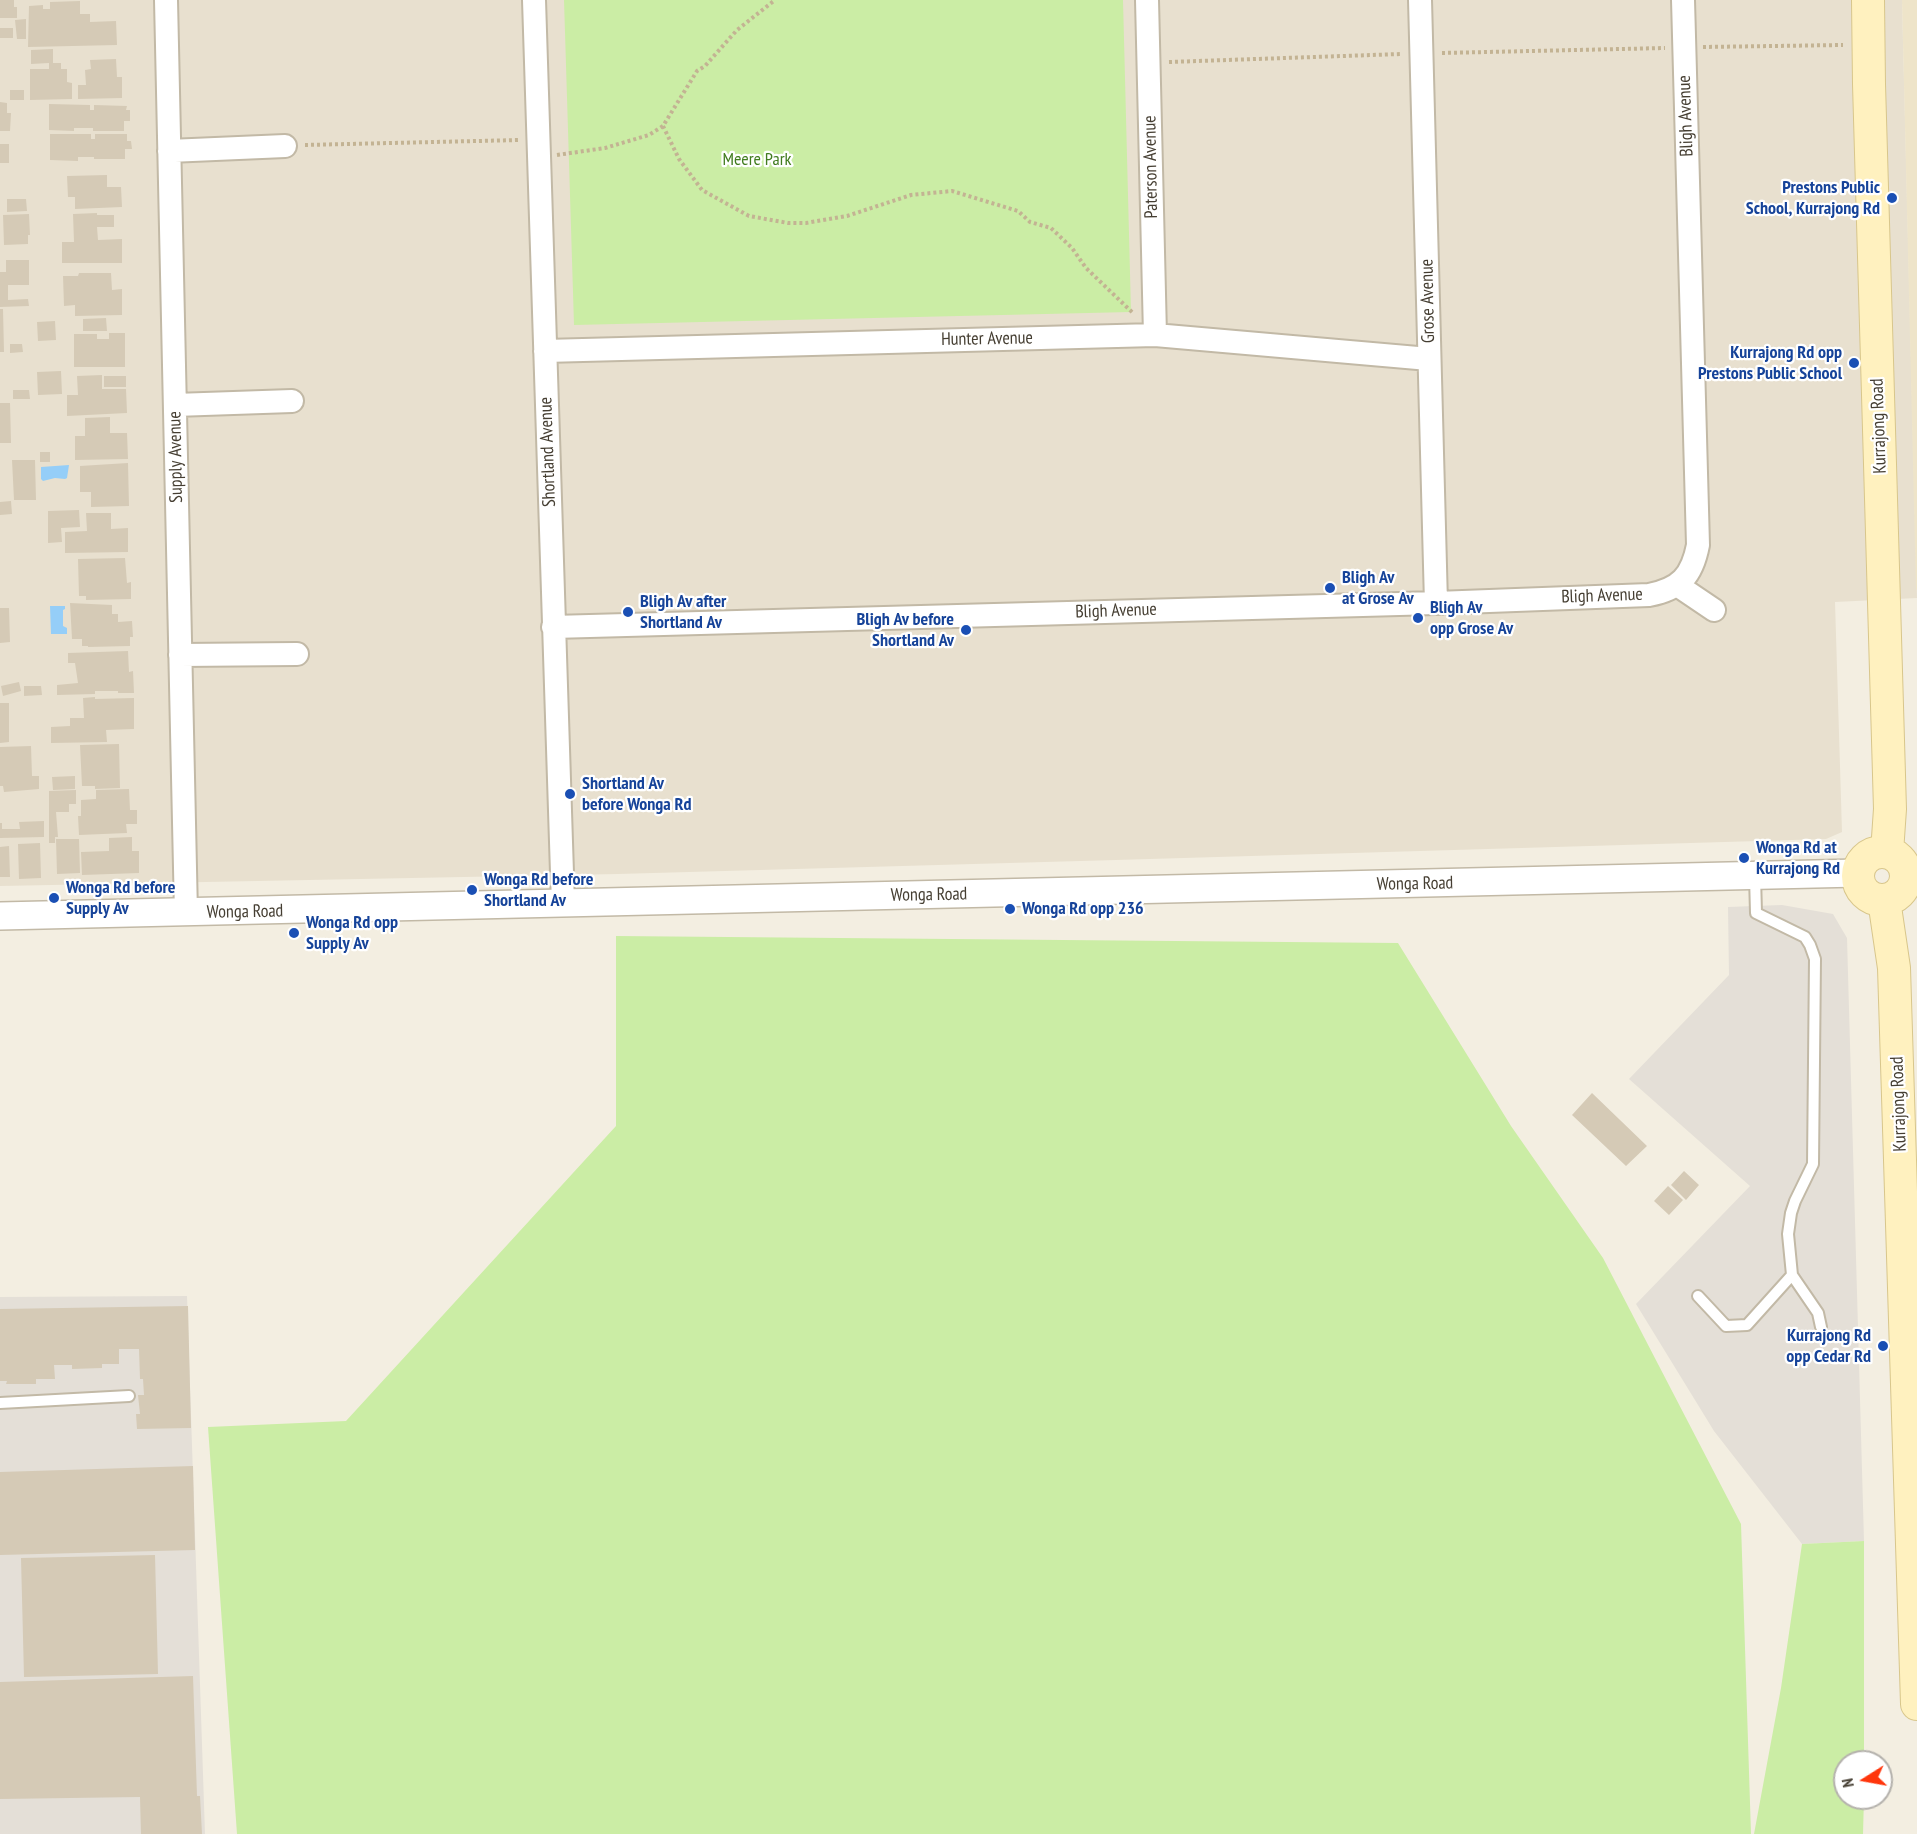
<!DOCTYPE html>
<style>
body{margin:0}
#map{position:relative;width:1917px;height:1834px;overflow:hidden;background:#f3eee1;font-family:"PT Sans Narrow",sans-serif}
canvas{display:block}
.north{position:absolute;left:1833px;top:1750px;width:60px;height:60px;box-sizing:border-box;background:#fff;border:2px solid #b5b2ad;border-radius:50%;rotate:259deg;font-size:16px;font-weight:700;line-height:24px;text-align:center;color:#453e32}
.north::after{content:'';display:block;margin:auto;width:21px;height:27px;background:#ff360c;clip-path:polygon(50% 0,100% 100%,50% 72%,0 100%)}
</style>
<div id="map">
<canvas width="1917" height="1834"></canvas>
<div class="north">N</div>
</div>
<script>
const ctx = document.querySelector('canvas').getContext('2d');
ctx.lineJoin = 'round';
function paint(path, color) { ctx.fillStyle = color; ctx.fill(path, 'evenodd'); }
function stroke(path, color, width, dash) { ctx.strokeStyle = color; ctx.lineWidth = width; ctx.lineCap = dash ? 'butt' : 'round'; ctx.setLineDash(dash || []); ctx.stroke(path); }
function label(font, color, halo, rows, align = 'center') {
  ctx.font = font + ' "PT Sans Narrow",sans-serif'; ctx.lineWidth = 4.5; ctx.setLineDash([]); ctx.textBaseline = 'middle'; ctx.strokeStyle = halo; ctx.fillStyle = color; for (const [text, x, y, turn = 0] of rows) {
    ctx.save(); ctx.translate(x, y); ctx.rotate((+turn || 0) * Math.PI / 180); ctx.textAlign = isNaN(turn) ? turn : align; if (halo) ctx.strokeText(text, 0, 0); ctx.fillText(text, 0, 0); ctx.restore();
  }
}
const residential = new Path2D(`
 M0 0H1902L1917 598 1835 602 1842 832 1826 839 1116 860 618 874 0 886Z`);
const industrial = new Path2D(`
 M1782 905 1833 914 1847 938 1864 1541 1802 1544 1714 1431 1636 1304 1750 1186 1629 1079 1729 975 1728 907Z
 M187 1296 205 1834H0V1297Z`);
const education = new Path2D(`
 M1902 0H1917V590L1916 589Z`);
const green = new Path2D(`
 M564 0H1123L1131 312 574 325Z
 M616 936 1398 943 1511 1126 1603 1258 1741 1524 1751 1834H237L208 1427 346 1421 616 1126Z
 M1864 1541V1762H1845V1798H1864L1863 1834H1754L1781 1688 1802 1544Z`);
const water = new Path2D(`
 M69 465 67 478 65 479 55 478 43 481 41 479V467Z
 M50 606H65V609L63 610V626L67 628V634H51Z`);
const building = new Path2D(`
 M0 0H14V7H17V18H0Z
 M80 1V14H90V22L116 21 117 45 28 47 29 6 43 5V9H50V2Z
 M26 19V39H17L15 20Z
 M0 28H13V38H0Z
 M53 49V63H61V69H67V82L72 83V99L30 100V69H49V63L31 64V50Z
 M116 59 117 77H122V98L78 99V85H86L85 70 91 69 90 60Z
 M10 90H24V100H10Z
 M0 102 7 103V113H11L10 131H0Z
 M49 104 90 105V110H94V105L127 106 126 110H130V121H124V131H93V128H74V131L49 130Z
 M50 134H91V139H95V134H127V141H131L132 149H125V159H94V157H78V161L50 160Z
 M0 144H9V163H0Z
 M107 175V187H121L122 207 75 209V197H68L67 176Z
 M7 199H26L27 211 7 212Z
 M97 213V215H114V227H97L98 240 122 239V263H62V242H74L73 214Z
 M29 214 30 235H28V244L4 245 3 215Z
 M6 260H29V285H8V300L28 299 29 306 0 307V272H6Z
 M79 273H111L112 290 122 289V315L75 316V305L64 306 63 276H78Z
 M0 309H3L4 352H0Z
 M106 318 107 331H83V319Z
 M55 321 56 340 38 341 37 322Z
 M109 333H125V367H74V334H97V339H109Z
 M10 344H22L23 352 10 353Z
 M61 371 62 394 38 395 37 372Z
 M102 375V389H126L127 413 67 416V395H78L77 376Z
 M104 376H126V387H104Z
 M13 390H29L30 399H13Z
 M0 403H10L11 443H0Z
 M110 417V433H127L128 459 75 460V436H85V418Z
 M40 452H50V462H40Z
 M12 460H35L36 500H14Z
 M128 463 129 506 91 507V492H80V466Z
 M11 501 12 514 0 515V502Z
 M79 510 80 527 61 528 62 542 48 543V511Z
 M86 513H111V529L128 528V552L65 553V532L87 531Z
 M125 558 127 583 131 582V599L86 600V596H79L78 559Z
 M70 603 112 605V614H118V622L132 621 133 637H130V646L88 647V646H82V639H72Z
 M0 608H9L10 642 0 643Z
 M128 651 129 672 133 671 134 693H118V691H95V694L57 695V685L78 683 75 663H68V653Z
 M19 682 21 691 3 696 1 686Z
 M24 686H41L42 695 24 696Z
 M95 697V699L134 698V729L106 730 107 742 51 743V727L70 726V718H84L83 698Z
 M0 703H9V742L0 743Z
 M119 744 120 788 95 789V786H82L80 745Z
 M31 746 32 776H39V789L4 792 3 786H0V747Z
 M75 776V789L53 790 52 777Z
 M129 789 130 810H137V824H126L127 833 79 835 78 816H81V800L96 799V790Z
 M76 790V804H69V812H56L58 837H55V843H49V791Z
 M44 821V837L0 838V823H2V829H20L19 822Z
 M132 837V851H139V873L82 875 81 852 109 851V838Z
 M56 839H79L80 873 57 874Z
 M40 843 41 878 19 879 18 844Z
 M9 846 10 877H0V847Z
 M1592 1093 1647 1146 1626 1166 1572 1115Z
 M1684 1171 1699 1185 1686 1200 1671 1185Z
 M1668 1186 1683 1200 1669 1215 1654 1201Z
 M188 1306 191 1428 137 1429 136 1414H140L138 1395H144L143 1379H140L139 1349H119V1364H102V1368L72 1369V1365H54L55 1379H36V1384H6L7 1381H0V1309Z
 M193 1466 195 1550 0 1555V1472Z
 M155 1555 158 1674 24 1677 21 1558Z
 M193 1676 197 1796H200L202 1834H141L140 1797 0 1799V1682Z`);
const path = new Path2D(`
 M1703 47 1843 45
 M1442 53 1665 48
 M1169 62 1401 54
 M663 126 679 159 702 190 749 216 788 223H806L847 216 911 195 952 191 1018 211 1030 222 1051 228 1072 248 1086 268 1134 314
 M305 145 520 140
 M557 155 605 148 649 135 663 126 697 71 705 66 737 30 775 0`);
const service = new Path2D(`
 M1755 876 1756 913 1805 937 1810 945 1815 959 1813 1164 1795 1201 1791 1213 1788 1234 1792 1275 1818 1313 1821 1327
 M1698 1296 1726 1326 1747 1325 1792 1275
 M0 1403 129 1396`);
const minor = new Path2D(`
 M166 0 186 913
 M534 0 563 904
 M1147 0 1155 335
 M1420 0 1436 603
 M169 151 285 146
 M545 351 1155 335 1429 359
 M175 405 292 401
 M1677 585 1714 610
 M553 627 1436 603 1649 595C1680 589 1692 576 1698 545L1683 0
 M180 655 297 654`);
const tertiary = new Path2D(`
 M0 916 1858 873`);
const secondary = new Path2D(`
 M1868 0 1869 84 1890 809 1887 852
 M1858 876a24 24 0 1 1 48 0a24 24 0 1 1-48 0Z
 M1884 900 1894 968 1917 1704`);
const markers = [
 [1892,198,6,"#1a4fb4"],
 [1854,363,6,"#1a4fb4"],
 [1330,588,6,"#1a4fb4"],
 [628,612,6,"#1a4fb4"],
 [1418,618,6,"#1a4fb4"],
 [966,630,6,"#1a4fb4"],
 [570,794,6,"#1a4fb4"],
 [1744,858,6,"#1a4fb4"],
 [472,890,6,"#1a4fb4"],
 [54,898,6,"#1a4fb4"],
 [1010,909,6,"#1a4fb4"],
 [294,933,6,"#1a4fb4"],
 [1883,1346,6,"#1a4fb4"]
];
const streetNames = [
 ["Bligh Avenue",1686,116,-92],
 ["Paterson Avenue",1151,167,-91],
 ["Grose Avenue",1428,301,-91],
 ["Hunter Avenue",987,339,-1],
 ["Kurrajong Road",1879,426,-92],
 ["Shortland Avenue",548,452,-92],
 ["Supply Avenue",176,457,-91],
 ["Bligh Avenue",1602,596,-2],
 ["Bligh Avenue",1116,611,-2],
 ["Wonga Road",1415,884,-1],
 ["Wonga Road",929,895,-1],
 ["Wonga Road",245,912,-1],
 ["Kurrajong Road",1899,1104,-92]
];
const parkNames = [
 ["Meere Park",757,160]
];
const transitNames = [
 ["Prestons Public",1880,188,"right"],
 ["School, Kurrajong Rd",1880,209,"right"],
 ["Kurrajong Rd opp",1842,353,"right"],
 ["Prestons Public School",1842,374,"right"],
 ["Bligh Av",1342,578],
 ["at Grose Av",1342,599],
 ["Bligh Av after",640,602],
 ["Shortland Av",640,623],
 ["Bligh Av",1430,608],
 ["opp Grose Av",1430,629],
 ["Bligh Av before",954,620,"right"],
 ["Shortland Av",954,641,"right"],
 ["Shortland Av",582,784],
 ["before Wonga Rd",582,805],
 ["Wonga Rd at",1756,848],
 ["Kurrajong Rd",1756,869],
 ["Wonga Rd before",484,880],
 ["Shortland Av",484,901],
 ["Wonga Rd before",66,888],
 ["Supply Av",66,909],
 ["Wonga Rd opp 236",1022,909],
 ["Wonga Rd opp",306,923],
 ["Supply Av",306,944],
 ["Kurrajong Rd",1871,1336,"right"],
 ["opp Cedar Rd",1871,1357,"right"]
];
paint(residential, '#e8e0cf');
paint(industrial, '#e4dfd7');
paint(education, '#eee4c9');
paint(green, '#cbeda5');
paint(water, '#95cef8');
paint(building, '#d5cab6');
stroke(service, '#c2b9a6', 14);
stroke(minor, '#c2b9a6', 26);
stroke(tertiary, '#c2b9a6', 30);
stroke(secondary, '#d8c68b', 34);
stroke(path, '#c3b393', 4, [3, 3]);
stroke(service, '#fff', 10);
stroke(minor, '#fff', 22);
stroke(tertiary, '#fff', 27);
stroke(secondary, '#fff1bf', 32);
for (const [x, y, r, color] of markers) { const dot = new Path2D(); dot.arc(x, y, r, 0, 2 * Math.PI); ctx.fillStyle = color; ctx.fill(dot); stroke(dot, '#fff', 2); }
label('18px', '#453e32', '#fff', streetNames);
label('18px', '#417c1f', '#fff', parkNames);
label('bold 18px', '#164399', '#fff', transitNames, 'left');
</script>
